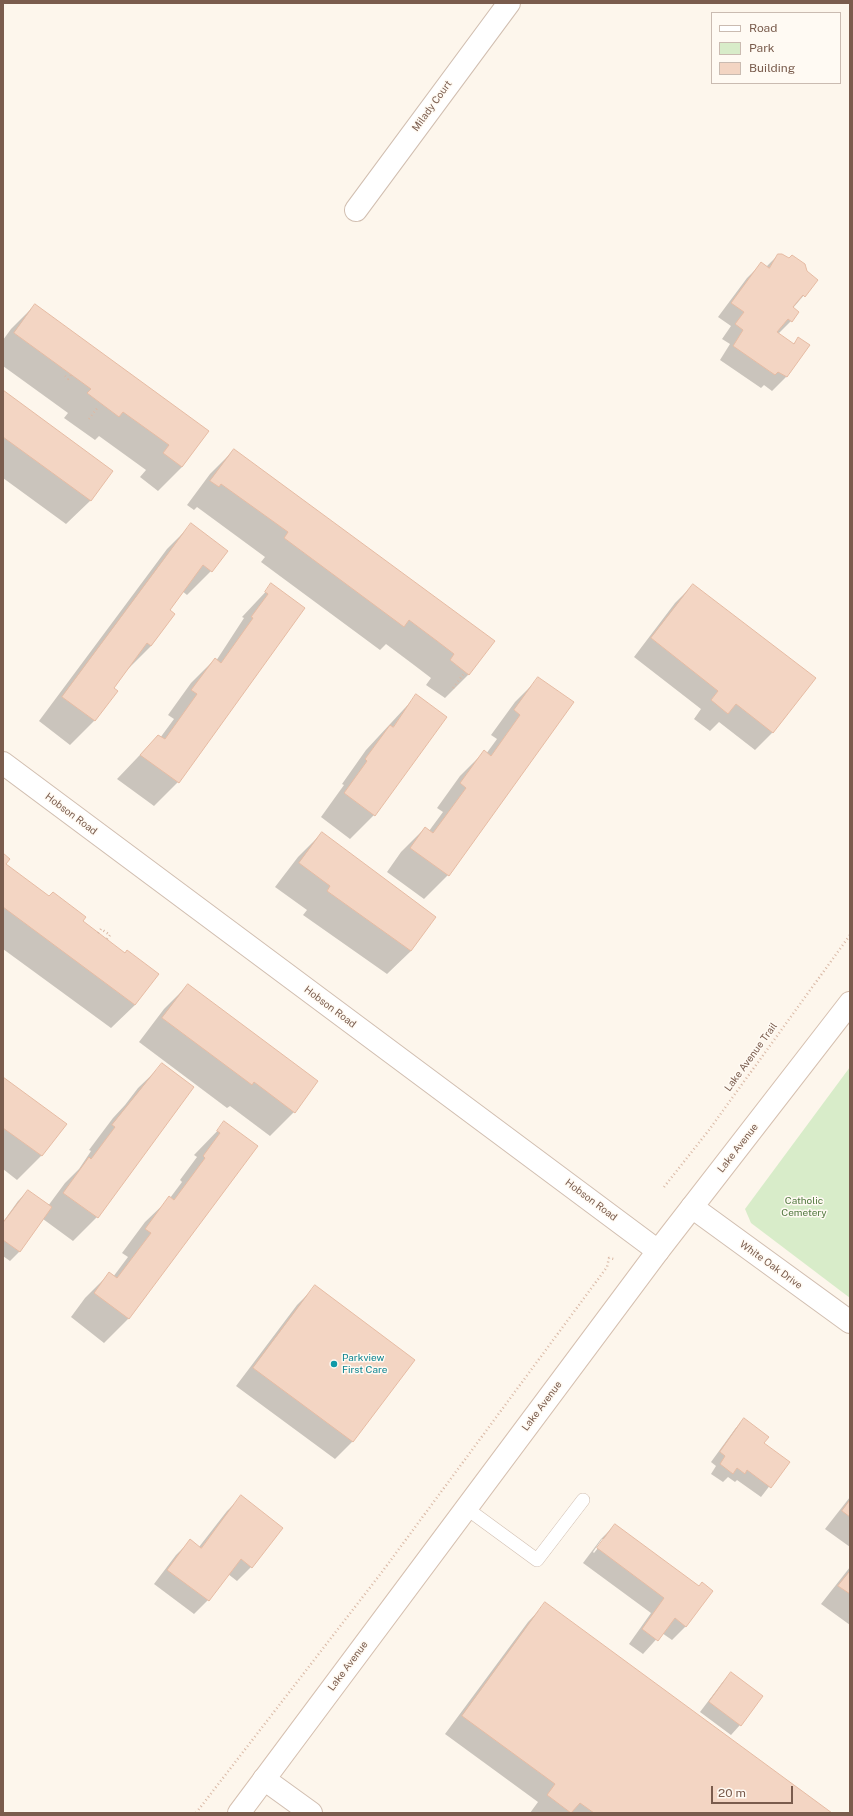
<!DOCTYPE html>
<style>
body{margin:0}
#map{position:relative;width:853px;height:1816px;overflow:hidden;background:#fdf6ec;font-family:"Public Sans",sans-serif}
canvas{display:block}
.frame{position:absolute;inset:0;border:4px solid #7a5c4d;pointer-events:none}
.legend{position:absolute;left:711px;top:12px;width:130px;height:72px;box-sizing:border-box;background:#fffaf3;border:1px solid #cabbb1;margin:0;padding:5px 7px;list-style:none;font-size:12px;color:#7a5c4d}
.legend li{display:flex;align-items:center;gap:8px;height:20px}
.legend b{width:20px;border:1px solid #cabbb1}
.scale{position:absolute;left:711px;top:1786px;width:82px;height:18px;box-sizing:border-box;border:2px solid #7a5c4d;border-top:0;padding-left:5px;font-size:12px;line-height:14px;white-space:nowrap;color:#7a5c4d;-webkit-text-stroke:3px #fffaf3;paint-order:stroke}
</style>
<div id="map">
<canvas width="853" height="1816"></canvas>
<div class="frame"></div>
<ul class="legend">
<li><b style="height:5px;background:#fff"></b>Road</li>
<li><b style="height:11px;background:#d8ecc9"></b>Park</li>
<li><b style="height:11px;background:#f3d5c3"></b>Building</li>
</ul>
<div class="scale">20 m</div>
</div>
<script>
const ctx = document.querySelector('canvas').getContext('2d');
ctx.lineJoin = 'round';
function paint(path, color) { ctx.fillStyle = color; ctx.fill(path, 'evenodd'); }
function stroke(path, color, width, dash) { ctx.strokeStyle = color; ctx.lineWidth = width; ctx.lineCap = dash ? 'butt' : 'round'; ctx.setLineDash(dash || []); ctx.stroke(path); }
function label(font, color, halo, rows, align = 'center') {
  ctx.font = font + ' "Public Sans",sans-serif'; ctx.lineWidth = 3; ctx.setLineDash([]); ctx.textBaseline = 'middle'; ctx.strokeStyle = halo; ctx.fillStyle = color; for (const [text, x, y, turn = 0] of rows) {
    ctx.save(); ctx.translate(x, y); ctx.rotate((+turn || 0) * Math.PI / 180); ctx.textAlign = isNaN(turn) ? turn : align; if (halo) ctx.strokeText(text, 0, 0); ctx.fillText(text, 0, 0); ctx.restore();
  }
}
const green = new Path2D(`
 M850 1067V1298L751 1223 745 1209Z`);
const shadow = new Path2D(`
 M778 255 817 280 793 308 791 321 778 334 793 344 799 339 809 346 786 377 772 391 764 385 761 388 720 360 730 344 722 339 731 326 718 317 747 278 761 264 766 267Z
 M35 305 208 431 182 467 158 491 140 477 146 470 99 436 95 440 64 418 68 413 3 366V340L11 329Z
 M3 392 111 471 90 501 66 524 3 478Z
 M234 450 493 641 469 674 445 698 426 685 431 678 414 665 386 644 380 650 261 562 265 557 197 507 194 510 187 505 210 474Z
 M191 525 211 571 187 595 182 591 168 610 174 614 151 646 127 670 112 688 116 691 94 721 70 745 39 721 167 549Z
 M272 585 303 608 178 782 154 806 117 779 158 736 160 738 174 719 168 715 191 683 215 659 216 661 244 618 242 617Z
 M693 585 773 732 755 750 719 722 710 731 694 719 701 709 634 657 675 603Z
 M539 678 448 875 424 899 387 872 401 852 425 828 429 831 443 812 437 808 460 776 484 752 486 754 497 739 491 735 515 702Z
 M416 696 374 815 350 839 321 817 344 785 342 784 366 750Z
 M322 833 411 951 387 974 303 915 307 910 275 887 298 857Z
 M3 855 5 864 81 922 135 1005 111 1028 3 949Z
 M188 985 294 1112 270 1136 230 1106 227 1108 139 1042 164 1009Z
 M162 1065 97 1217 73 1241 43 1219 19 1252 10 1261 3 1256V1222L18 1201 28 1191 48 1206 65 1183 79 1169 91 1151 89 1150 113 1118 125 1105 138 1088Z
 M3 1078 66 1125 41 1156 17 1180 3 1169Z
 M225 1123 257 1146 128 1319 104 1343 71 1317 85 1298 109 1274 113 1277 128 1257 122 1253 145 1222 170 1198 182 1182 180 1180 197 1157 194 1155Z
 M315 1287 353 1441 335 1459 236 1386 297 1305Z
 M744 1419 762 1443 788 1462 761 1497 737 1480 735 1482 728 1477 723 1482 711 1474 716 1466 711 1462 735 1429Z
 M241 1497 251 1567 237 1581 228 1574 208 1600 194 1614 154 1584 176 1555 190 1541 199 1547 227 1511Z
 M850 1497V1547L825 1529Z
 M615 1525 686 1626 672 1640 662 1633 643 1654 629 1644 651 1613 583 1563 601 1539ZM602 1539H605L594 1553 593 1552Z
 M850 1567V1625L821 1604Z
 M545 1604 830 1813H530L538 1802 445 1734 528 1622Z
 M731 1673 740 1725 731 1735 700 1712 722 1683Z`);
const building = new Path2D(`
 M778 254H782L789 258 792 255 805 264 807 271 818 280 805 297 803 295 793 307 799 312 792 322 788 319 777 332 794 344 798 337 810 345 787 377 778 372 775 375 733 346 743 330 735 324 744 312 731 303 761 262 769 268Z
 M35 304 209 431 182 467 163 453 169 445 123 412 119 417 87 393 91 389 14 333Z
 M3 390 113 471 91 501 3 437Z
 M234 449 495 641 469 675 450 660 454 654 437 641 409 620 404 627 284 538 288 532 221 484 219 487 210 481Z
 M191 523 228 551 212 572 203 565 170 610 175 614 151 646 147 643 114 688 118 691 95 721 62 697Z
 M271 583 305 608 179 783 140 755 158 735 165 739 197 694 191 690 215 658 221 663 253 618 251 617 268 594 265 592Z
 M693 584 816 678 773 733 736 704 728 714 711 700 718 691 651 638Z
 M538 677 574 702 449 876 410 848 425 827 433 833 466 788 460 783 484 750 491 756 520 715 514 710Z
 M416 694 447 717 375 816 344 793 367 761 365 759 390 725 393 727Z
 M322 832 436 917 411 951 327 891 330 886 299 863Z
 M3 853 10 859 6 864 49 896 53 892 86 917 83 921 125 953 127 950 159 974 135 1005 3 907Z
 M188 984 318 1081 295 1113 254 1082 252 1085 162 1018Z
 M162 1063 194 1087 98 1218 63 1193 89 1157 91 1159 115 1127 112 1125Z
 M3 1077 67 1124 42 1156 3 1128Z
 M224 1121 258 1146 129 1319 94 1293 109 1272 117 1278 151 1233 145 1229 169 1196 174 1200 205 1158 203 1156 220 1133 217 1131Z
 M28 1190 52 1207 20 1252 3 1240V1223Z
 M315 1285 415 1360 353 1442 253 1368Z
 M744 1418 769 1437 764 1443 790 1462 771 1488 747 1470 745 1474 737 1468 733 1474 720 1464 725 1456 720 1452Z
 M241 1495 283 1528 252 1568 241 1559 209 1601 167 1570 190 1539 201 1548Z
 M850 1500V1517L842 1511Z
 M615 1524 699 1586 702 1582 713 1591 686 1627 675 1618 658 1641 642 1629 664 1598 597 1548Z
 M850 1571V1594L838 1586Z
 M545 1602 832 1813H594L580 1803 571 1813 547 1795 555 1784 462 1716Z
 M731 1672 763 1696 741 1726 709 1702Z`);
const path = new Path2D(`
 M65 376 68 379 71 375
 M89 419 98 407
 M453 688 465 672
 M98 933 101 929 110 935 107 939
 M664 1187 709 1130 850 935
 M196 1813 382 1572 607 1267 609 1258 614 1259`);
const service = new Path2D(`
 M466 1508 537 1560 583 1500`);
const minor = new Path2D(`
 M356 210 509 3
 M692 1207 850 1322
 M264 1779 311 1813`);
const tertiary = new Path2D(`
 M3 763 658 1251`);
const secondary = new Path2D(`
 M239 1813 658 1251 850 1003`);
const markers = [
 [334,1364,4,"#0f9aa8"]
];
const streetNames = [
 ["Milady Court",432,106,-54],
 ["Hobson Road",71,814,37],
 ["Hobson Road",330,1007,37],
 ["Lake Avenue Trail",751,1057,-54],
 ["Lake Avenue",738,1148,-52],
 ["Hobson Road",591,1200,37],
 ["White Oak Drive",771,1265,36],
 ["Lake Avenue",542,1406,-53],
 ["Lake Avenue",348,1666,-53]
];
const parkNames = [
 ["Catholic",804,1201],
 ["Cemetery",804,1213]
];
const cultureNames = [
 ["Parkview",342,1358],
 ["First Care",342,1370]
];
paint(green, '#d8ecc9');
paint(shadow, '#0003');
paint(building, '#f3d5c3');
stroke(building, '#e6bba3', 1);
stroke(service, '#d1beb0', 14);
stroke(minor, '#d1beb0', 24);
stroke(tertiary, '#d1beb0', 24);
stroke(secondary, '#d6c0b0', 24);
stroke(path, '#d9b8a5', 2.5, [1, 3]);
stroke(service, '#fff', 13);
stroke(minor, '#fff', 22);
stroke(tertiary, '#fff', 22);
stroke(secondary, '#fff', 22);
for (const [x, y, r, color] of markers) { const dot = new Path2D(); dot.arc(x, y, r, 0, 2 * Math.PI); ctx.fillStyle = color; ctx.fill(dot); stroke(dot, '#fffaf3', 1.5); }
label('10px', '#7a5c4d', '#fffaf3', streetNames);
label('10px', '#537a41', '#fffaf3', parkNames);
label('10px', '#0d838f', '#fffaf3', cultureNames, 'left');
</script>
